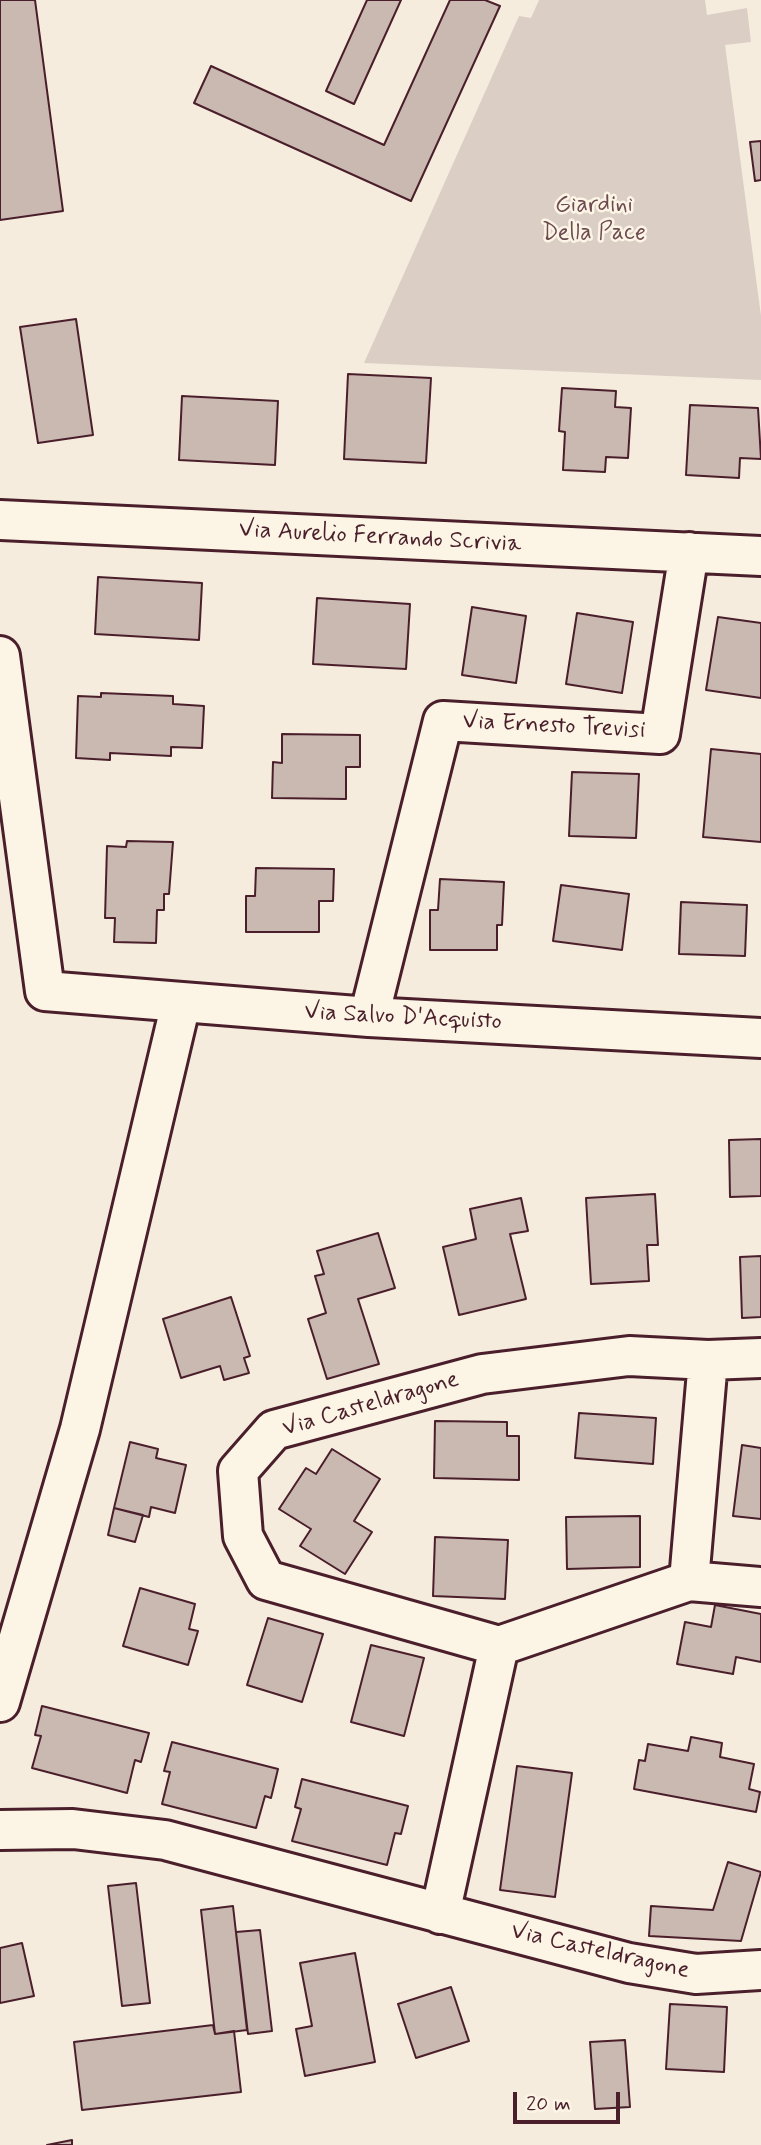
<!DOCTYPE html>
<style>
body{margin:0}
#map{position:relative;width:761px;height:2145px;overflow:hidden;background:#f5ecde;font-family:Mynerve,sans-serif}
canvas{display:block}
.scale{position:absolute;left:513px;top:2092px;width:107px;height:32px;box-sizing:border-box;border:4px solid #4a1f2b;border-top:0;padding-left:9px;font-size:21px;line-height:24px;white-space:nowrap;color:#4a1f2b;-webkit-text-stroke:5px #fcf5e5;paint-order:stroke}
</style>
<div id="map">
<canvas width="761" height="2145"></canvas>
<div class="scale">20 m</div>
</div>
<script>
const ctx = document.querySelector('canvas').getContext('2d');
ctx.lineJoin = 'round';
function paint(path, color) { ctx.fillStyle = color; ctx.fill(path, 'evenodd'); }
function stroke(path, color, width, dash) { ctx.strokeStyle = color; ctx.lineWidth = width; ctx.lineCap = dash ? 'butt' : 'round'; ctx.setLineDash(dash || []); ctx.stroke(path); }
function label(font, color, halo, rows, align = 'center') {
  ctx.font = font + ' Mynerve,sans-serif'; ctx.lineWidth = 5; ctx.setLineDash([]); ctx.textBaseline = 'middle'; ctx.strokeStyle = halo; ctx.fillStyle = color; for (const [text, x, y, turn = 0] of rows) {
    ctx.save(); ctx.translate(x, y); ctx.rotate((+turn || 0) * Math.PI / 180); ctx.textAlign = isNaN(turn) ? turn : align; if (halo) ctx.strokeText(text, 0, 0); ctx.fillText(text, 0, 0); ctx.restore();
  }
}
const green = new Path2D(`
 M539 0H705L707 15 747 8 751 42 725 45 761 316V380L364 363 519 16 531 18Z`);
const building = new Path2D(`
 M0 0H35L63 211 0 220Z
 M367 0H401L354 104 326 91Z
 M450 0H485L500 6 411 201 194 103 211 66 384 145Z
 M761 141V180L755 181 750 142Z
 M76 319 93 435 38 443 20 327Z
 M348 374 431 378 426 463 344 459Z
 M562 388 616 391 615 407 631 408 628 458 606 457 605 472 563 470 565 432 559 431Z
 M182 396 278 401 275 465 179 460Z
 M690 405 758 408 761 459 740 458 739 478 686 475Z
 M98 577 202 583 199 640 95 634Z
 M317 598 410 604 406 669 313 664Z
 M472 607 526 616 516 683 462 675Z
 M577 613 633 622 622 693 566 684Z
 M718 617 761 623V698L706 690Z
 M101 693 173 696V704L204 706 202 748 171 747V756L110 753V760L76 758 78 696 101 697Z
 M282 734 360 735V767H346V799L272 798 273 762 282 763Z
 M711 749 761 754V842L703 837Z
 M572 772 639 774 636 838 569 836Z
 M127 841 173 842 169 894H164V910H157L156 943 114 942 115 918H105L107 846 126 847Z
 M256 868 334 869 333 901H319V932H246V896H255Z
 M440 879 504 882 502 925H497V950H430V910H438Z
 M561 885 629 894 622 950 553 941Z
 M681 902 747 905 745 956 679 954Z
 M761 1139V1196L730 1197 729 1140Z
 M655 1194 658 1245H647L649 1281 591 1284 586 1198Z
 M521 1198 528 1231 510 1234 526 1299 459 1315 443 1247 476 1239 470 1209Z
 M378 1233 395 1288 358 1299 379 1364 327 1379 308 1319 326 1313 315 1276 324 1274 317 1251Z
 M761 1256V1317L742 1318 740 1257Z
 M231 1297 250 1356 244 1358 249 1373 224 1380 220 1366 181 1378 163 1319Z
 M579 1413 656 1418 653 1464 575 1458Z
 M435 1421 507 1422V1436H519V1480L434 1478Z
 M130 1442 158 1449 156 1458 186 1465 175 1513 151 1507 149 1517 114 1508Z
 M742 1445 761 1448V1519L733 1516Z
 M332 1449 380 1479 354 1521 372 1532 345 1574 300 1546 311 1529 279 1509 306 1468 316 1474Z
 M114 1508 143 1515 135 1542 108 1535Z
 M640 1516V1567L567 1569 566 1517Z
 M435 1537 508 1540 505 1599 433 1596Z
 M140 1588 195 1604 189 1629 198 1631 188 1665 123 1646Z
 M715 1605 761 1614V1662L736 1657 733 1674 677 1664 685 1622 711 1627Z
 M268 1618 323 1634 302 1702 247 1685Z
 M371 1645 424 1658 404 1736 351 1722Z
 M42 1706 149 1733 141 1762 135 1760 127 1793 32 1768 41 1736 35 1735Z
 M691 1737 722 1743 720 1757 754 1764 749 1789 760 1792 756 1812 634 1789 639 1760 645 1761 648 1744 688 1751Z
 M172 1742 278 1769 271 1798 265 1796 256 1828 162 1804 170 1772 164 1771Z
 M517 1766 572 1773 555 1897 500 1890Z
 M302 1779 408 1806 401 1834 395 1833 387 1865 292 1841 301 1809 295 1807Z
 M728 1862 761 1872 741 1941 649 1936 651 1906 713 1910Z
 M136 1883 150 2003 122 2006 108 1886Z
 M233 1906 247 2030 215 2034 201 1910Z
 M260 1930 272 2031 248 2034 236 1932Z
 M22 1943 34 1996 0 2003V1948Z
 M355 1953 375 2062 305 2076 296 2029 312 2026 300 1963Z
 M451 1987 469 2041 416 2058 398 2004Z
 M670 2004 727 2007 724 2072 666 2069Z
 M213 2025 215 2034 234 2031 241 2092 82 2110 74 2042Z
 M625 2040 630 2107 595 2109 590 2042Z
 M72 2140V2145H47Z`);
const minor = new Path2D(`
 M0 520 761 556
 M0 656 45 991 369 1017 761 1038
 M369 1017 443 721 660 734 689 552
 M629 1356 708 1360 689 1581 499 1646 266 1580 243 1536 238 1471 274 1430 482 1374Z
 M708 1360 761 1358
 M689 1581 761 1587
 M0 1702 80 1429 181 1003
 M0 1830 73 1829 165 1840 629 1963 696 1974 761 1970
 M440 1914 499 1646`);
const parkNames = [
 ["Giardini",594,206],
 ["Della Pace",594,234]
];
const streetNames = [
 ["Via Aurelio Ferrando Scrivia",380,538,3],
 ["Via Ernesto Trevisi",554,727,3],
 ["Via Salvo D'Acquisto",403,1018,3],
 ["Via Casteldragone",371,1405,-16],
 ["Via Casteldragone",600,1952,13]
];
paint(green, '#dbcec4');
paint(building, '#cab9b1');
stroke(building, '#4a1f2b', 2);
stroke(minor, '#4a1f2b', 44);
stroke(minor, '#fcf5e5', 38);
label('24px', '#6e4b51', '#fcf5e5', parkNames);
label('24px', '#4a1f2b', '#fcf5e5', streetNames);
</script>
